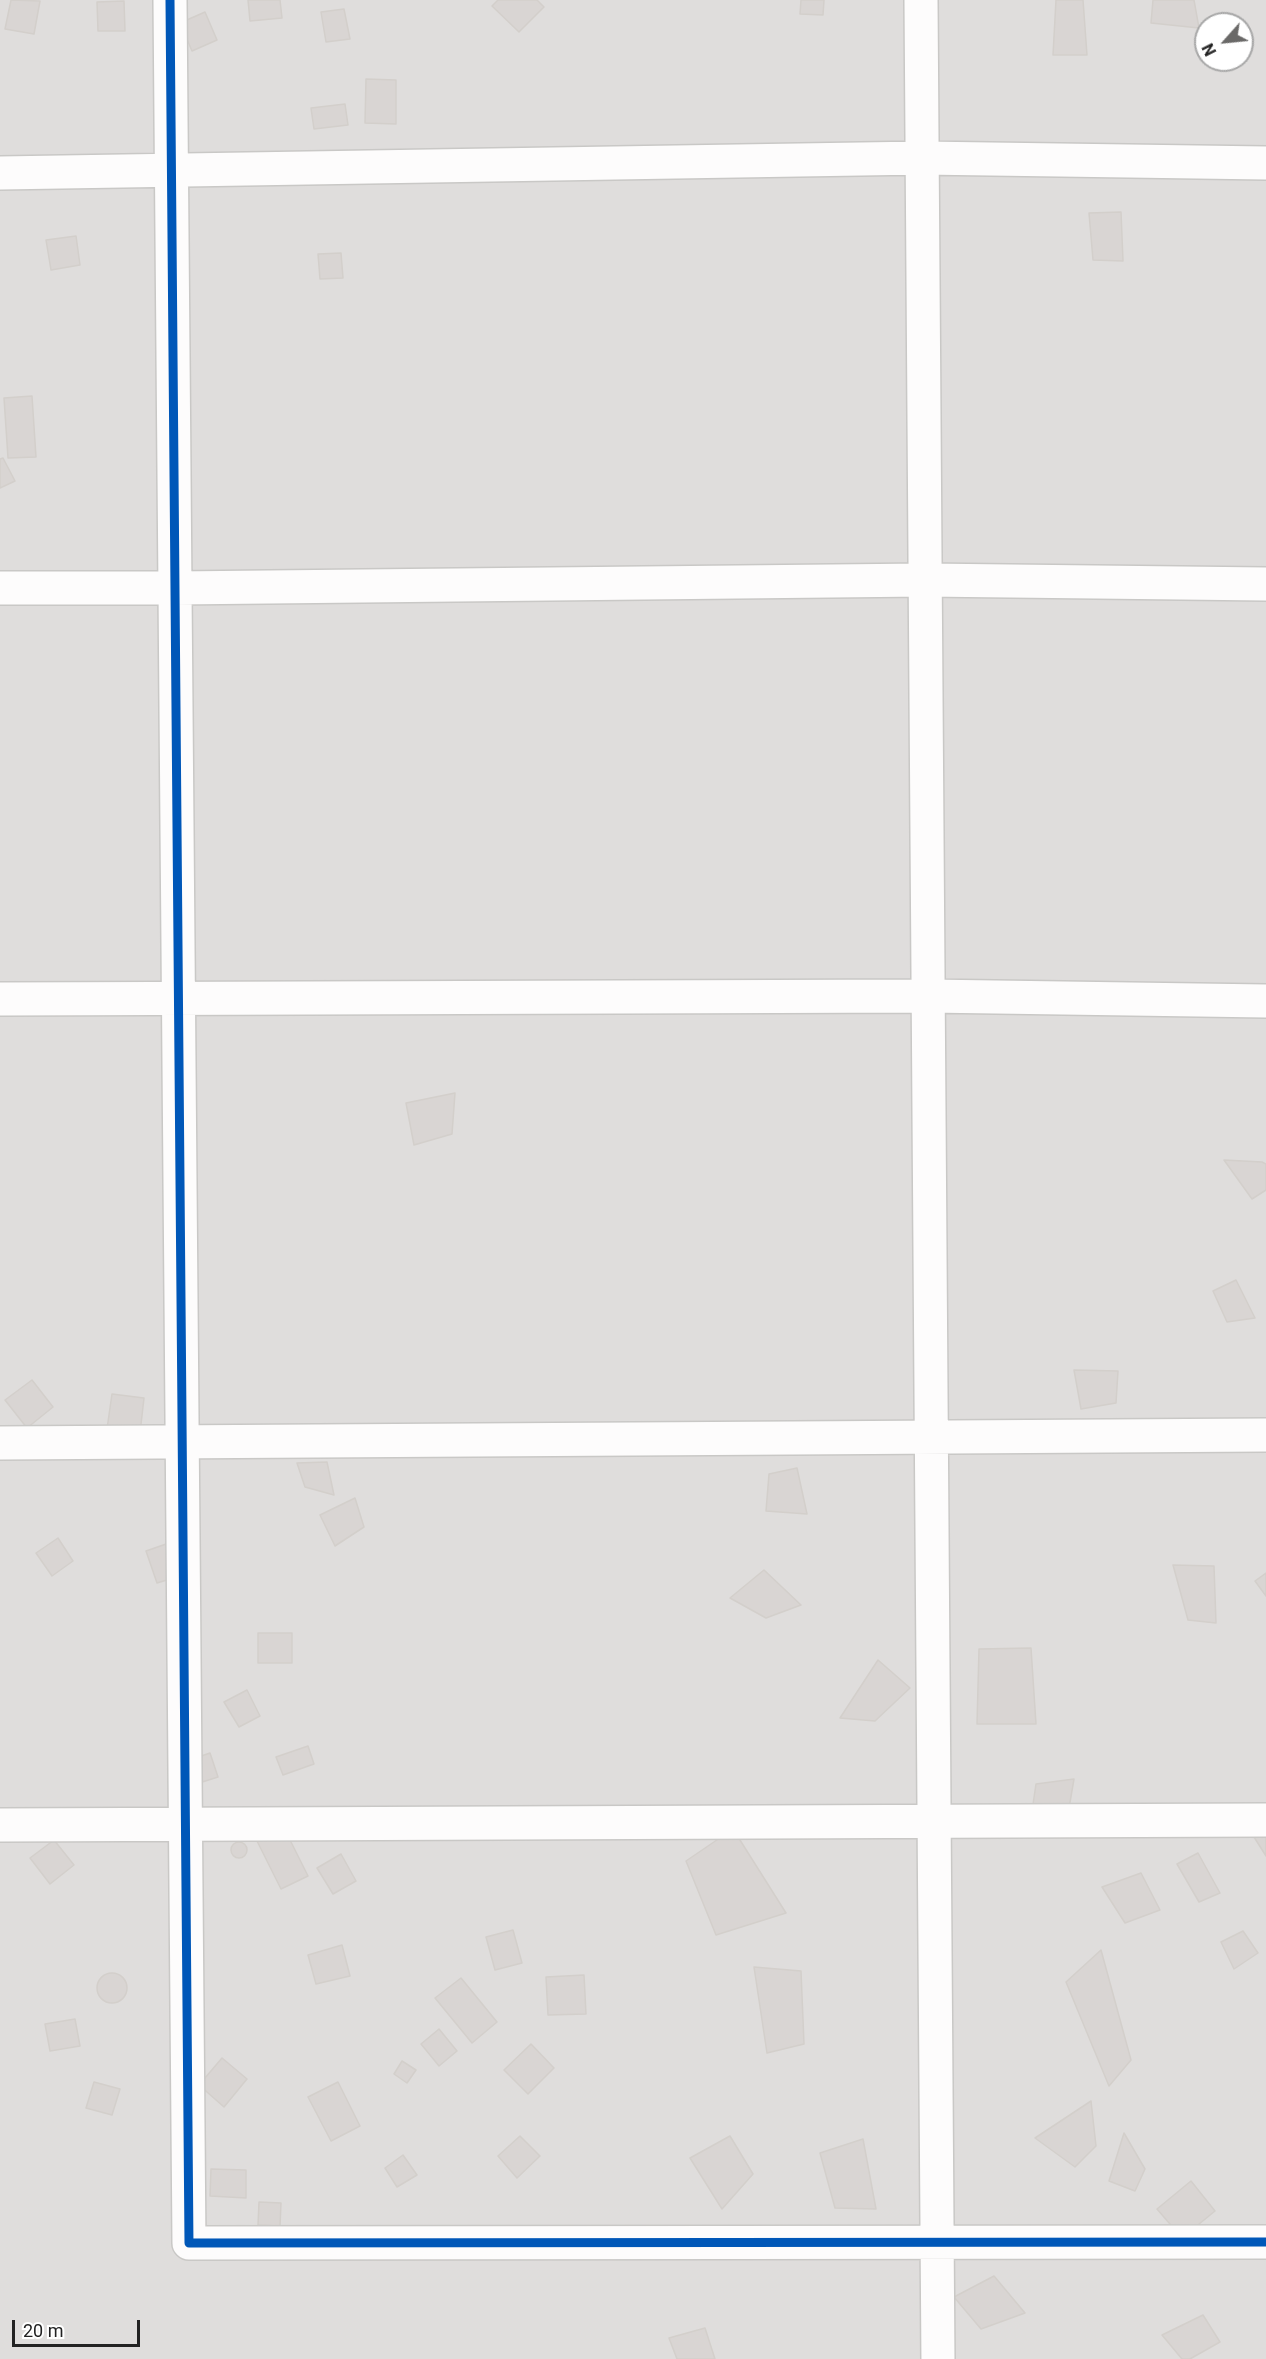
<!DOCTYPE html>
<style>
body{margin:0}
#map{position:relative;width:1266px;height:2359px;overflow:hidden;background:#f0edea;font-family:Roboto,sans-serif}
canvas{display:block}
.north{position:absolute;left:1194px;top:12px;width:60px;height:60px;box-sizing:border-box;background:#fff;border:2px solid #a7a7a7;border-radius:50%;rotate:243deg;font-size:16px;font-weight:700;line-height:24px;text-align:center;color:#222}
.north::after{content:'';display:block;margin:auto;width:21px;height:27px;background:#6a6968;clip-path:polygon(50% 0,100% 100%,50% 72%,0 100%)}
.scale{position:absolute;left:12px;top:2320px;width:128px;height:27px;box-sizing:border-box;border:3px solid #222;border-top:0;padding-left:8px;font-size:18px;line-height:21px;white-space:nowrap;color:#222;-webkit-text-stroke:4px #fff;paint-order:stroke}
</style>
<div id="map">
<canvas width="1266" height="2359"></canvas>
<div class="north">N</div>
<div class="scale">20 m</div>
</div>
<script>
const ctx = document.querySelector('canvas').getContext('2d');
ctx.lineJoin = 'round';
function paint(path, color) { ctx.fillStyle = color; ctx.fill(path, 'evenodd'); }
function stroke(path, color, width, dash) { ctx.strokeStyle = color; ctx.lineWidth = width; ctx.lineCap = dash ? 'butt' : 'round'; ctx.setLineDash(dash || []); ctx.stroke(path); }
const residential = new Path2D(`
 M0 0H1266V2359H0ZM1206 24H1242V60H1206Z`);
const building = new Path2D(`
 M11 0 40 1 34 34 5 29Z
 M248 0H280L282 18 250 21Z
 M498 0H537L544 7 519 32 492 6Z
 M801 0H824L823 15 800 14Z
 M1056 0H1083L1087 55H1053Z
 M1153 0H1194L1199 28 1151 23Z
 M124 1 125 31H98L97 2Z
 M344 9 350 39 326 42 321 12Z
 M205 12 217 40 192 51 180 23Z
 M366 79 396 80V124L365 123Z
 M345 104 348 125 314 129 311 108Z
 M1121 212 1123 261 1093 260 1089 213Z
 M76 236 80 265 51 270 46 240Z
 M341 253 343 278 320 279 318 254Z
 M32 396 36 457 8 458 4 398Z
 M3 458 15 481 0 488V459Z
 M455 1093 452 1134 414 1145 406 1103Z
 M1224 1160 1262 1162 1266 1164V1190L1252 1199Z
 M1236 1280 1255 1318 1227 1322 1213 1291Z
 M1074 1370 1118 1371 1116 1403 1081 1409Z
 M32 1380 53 1407 27 1428 5 1400Z
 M112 1394 144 1398 140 1433 107 1429Z
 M327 1462 334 1495 305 1487 297 1463Z
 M797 1468 807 1514 766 1511 769 1474Z
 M355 1498 364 1527 335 1546 320 1515Z
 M58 1538 73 1561 52 1576 36 1553Z
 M169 1543 180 1576 157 1583 146 1551Z
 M1173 1565 1214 1566 1216 1623 1188 1620Z
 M764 1570 801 1605 766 1618 730 1598Z
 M1266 1573V1596L1255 1581Z
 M258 1633H292V1663H258Z
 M1031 1648 1036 1724H977L979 1649Z
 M878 1660 910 1688 875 1721 840 1718Z
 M247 1690 260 1716 239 1727 224 1702Z
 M308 1746 314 1764 283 1775 276 1757Z
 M210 1753 218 1777 196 1784 187 1761Z
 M1074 1779 1068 1814 1031 1818 1036 1784Z
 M733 1829 786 1913 716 1935 686 1861Z
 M1266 1830V1856L1254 1837Z
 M287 1834 308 1876 281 1889 256 1839Z
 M54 1840 74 1865 50 1884 30 1858Z
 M231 1850a8 8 0 1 1 16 0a8 8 0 1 1-16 0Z
 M1198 1853 1220 1893 1199 1902 1177 1864Z
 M341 1854 356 1881 333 1894 317 1868Z
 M1141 1873 1160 1910 1125 1923 1102 1887Z
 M513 1930 522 1963 495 1970 486 1937Z
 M1243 1931 1258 1953 1234 1969 1221 1942Z
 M342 1945 350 1976 316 1984 308 1955Z
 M1101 1950 1131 2060 1109 2086 1066 1982Z
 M754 1967 801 1971 804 2044 767 2053Z
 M97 1988a15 15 0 1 1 30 0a15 15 0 1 1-30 0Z
 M584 1975 586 2014 548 2015 546 1977Z
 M461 1978 497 2022 472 2043 435 1998Z
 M75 2019 80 2046 50 2051 45 2024Z
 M439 2029 457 2051 439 2066 421 2044Z
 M531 2044 554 2068 528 2094 504 2070Z
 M222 2058 247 2079 224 2107 199 2085Z
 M402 2061 416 2070 407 2083 394 2074Z
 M94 2082 120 2089 112 2115 86 2108Z
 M338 2082 360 2126 331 2141 308 2097Z
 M1091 2101 1096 2146 1075 2167 1035 2138Z
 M1124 2133 1145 2169 1135 2191 1109 2181Z
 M520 2136 540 2156 517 2178 498 2156Z
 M730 2136 753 2174 722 2209 690 2158Z
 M863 2139 876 2209 835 2208 820 2153Z
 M403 2155 417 2175 397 2187 385 2168Z
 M211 2169 246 2170V2198L210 2196Z
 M1191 2181 1215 2211 1182 2238 1157 2209Z
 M259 2202 281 2203 280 2226 258 2225Z
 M994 2276 1025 2313 981 2329 954 2297Z
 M1203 2315 1220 2342 1190 2359H1182L1162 2335Z
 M705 2328 715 2359H677L669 2338Z`);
const minor = new Path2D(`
 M170 0 189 2243 1266 2242
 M921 0 938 2359
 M0 173 922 158 1266 163
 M0 588H175L925 580 1266 584
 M0 999 928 996 1266 1001
 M0 1443 1266 1435
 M0 1825 1266 1820`);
const cycleway = new Path2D(`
 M170 0 189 2243 1266 2242`);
paint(residential, '#dfdddc');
paint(building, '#d9d5d3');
stroke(building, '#d3cfcb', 1.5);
stroke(minor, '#c9c8c6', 36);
stroke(minor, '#fdfcfc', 33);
stroke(cycleway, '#0057b8', 9);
</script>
